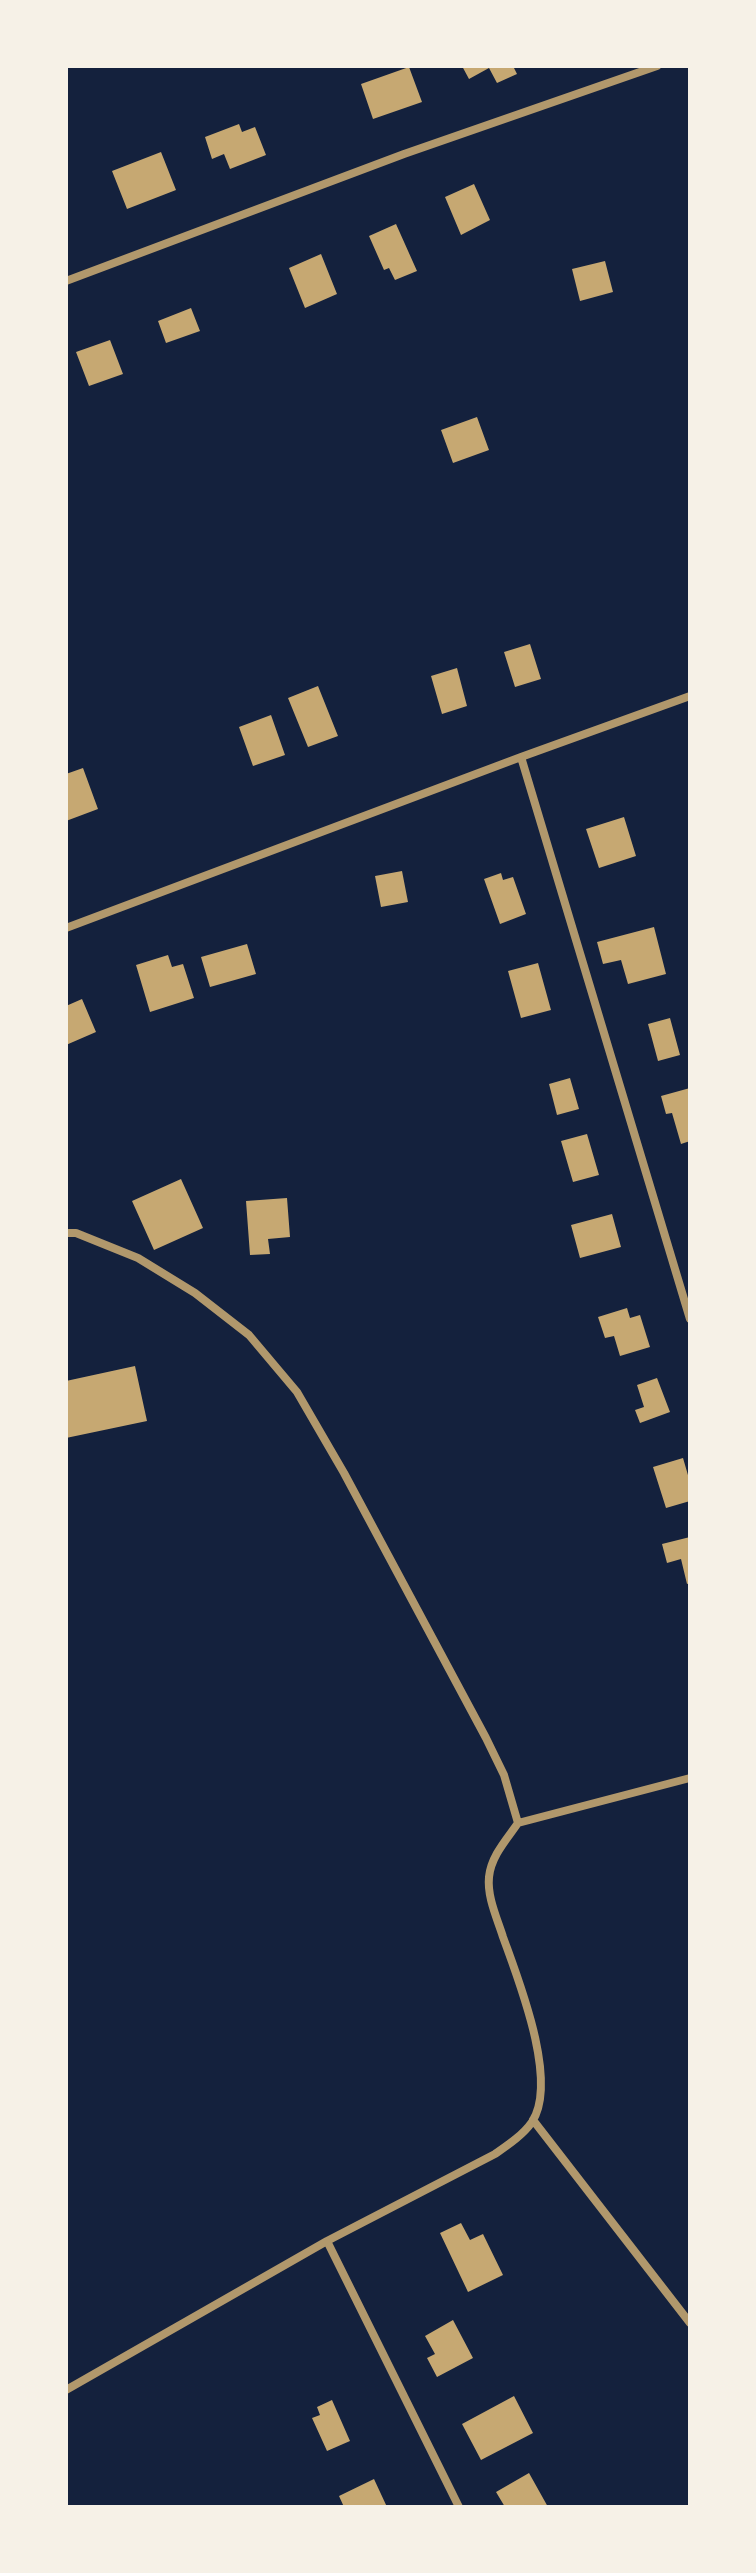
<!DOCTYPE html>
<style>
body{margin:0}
#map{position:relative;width:756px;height:2573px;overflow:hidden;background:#14213d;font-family:Literata,serif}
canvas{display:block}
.frame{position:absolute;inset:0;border:68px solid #f6f1e7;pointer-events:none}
</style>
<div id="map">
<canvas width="756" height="2573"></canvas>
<div class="frame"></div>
</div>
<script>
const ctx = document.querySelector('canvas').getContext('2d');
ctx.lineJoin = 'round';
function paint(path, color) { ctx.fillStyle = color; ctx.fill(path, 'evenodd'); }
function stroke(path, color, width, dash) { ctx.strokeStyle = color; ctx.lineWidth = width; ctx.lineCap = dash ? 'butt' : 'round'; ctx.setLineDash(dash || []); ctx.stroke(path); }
const building = new Path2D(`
 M462 66H513L517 74 497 83 489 68 469 79Z
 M409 67 422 102 373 119 361 84Z
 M239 124 242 132 255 127 266 155 230 169 224 154 212 159 205 137Z
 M161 152 176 190 127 209 112 171Z
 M474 184 490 220 461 235 445 197Z
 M396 224 417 271 395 280 389 268 384 270 369 236Z
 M321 254 337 294 305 308 289 268Z
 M605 261 613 292 580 301 572 269Z
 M191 308 200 331 166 343 158 321Z
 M110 340 123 374 89 386 76 352Z
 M477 417 489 450 453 463 441 430Z
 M530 644 541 679 515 687 504 652Z
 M457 668 467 706 442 714 431 676Z
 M318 686 338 736 308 747 288 698Z
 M271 715 285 755 253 766 239 727Z
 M83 768 98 809 66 821V774Z
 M624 817 636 856 599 868 586 829Z
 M402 871 408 902 381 907 375 876Z
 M501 873 503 880 513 877 526 914 500 924 484 879Z
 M654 927 666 974 628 984 621 960 603 964 597 942Z
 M247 944 256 974 210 987 201 957Z
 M168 955 172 967 183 964 194 998 150 1012 136 965Z
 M538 963 551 1010 521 1018 508 971Z
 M82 999 96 1032 66 1045V1006Z
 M670 1018 680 1055 658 1061 648 1024Z
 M570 1078 579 1109 557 1115 549 1084Z
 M690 1088V1141L681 1144 672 1113 666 1114 661 1096Z
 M587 1134 599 1175 573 1182 561 1141Z
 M181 1179 203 1228 154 1250 132 1201Z
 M287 1198 290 1237 268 1239 270 1254 250 1255 246 1201Z
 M612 1214 621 1247 580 1258 571 1225Z
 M627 1308 630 1318 640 1315 650 1347 620 1356 614 1336 605 1338 598 1317Z
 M135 1366 147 1421 66 1438V1381Z
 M657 1378 670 1412 640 1423 635 1410 644 1407 637 1385Z
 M683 1458 690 1482V1501L666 1508 653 1467Z
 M690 1537V1583L687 1584 681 1559 667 1563 662 1544Z
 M461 2223 470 2240 483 2234 503 2275 468 2292 440 2233Z
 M453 2320 473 2358 437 2377 427 2358 435 2354 425 2336Z
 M514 2396 533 2433 481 2460 462 2424Z
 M332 2400 350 2441 327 2451 312 2418 320 2415 317 2407Z
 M529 2473 548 2507H505L496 2492Z
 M374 2479 387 2507H344L339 2496Z`);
const minor = new Path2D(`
 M66 281 404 154 657 66
 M521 757 690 1319
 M66 928 521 757 690 696
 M66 1233H76L138 1258 195 1293 249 1335 297 1392 344 1473 486 1738 504 1775 518 1823
 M533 2120 690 2323
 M327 2241 459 2507
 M66 2390 327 2241 495 2154C508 2145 523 2135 532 2122 559 2081 518 1979 503 1937 497 1918 487 1897 489 1877 491 1856 507 1839 518 1823L690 1778`);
paint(building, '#c6a872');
stroke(minor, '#b1986c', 8);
</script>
